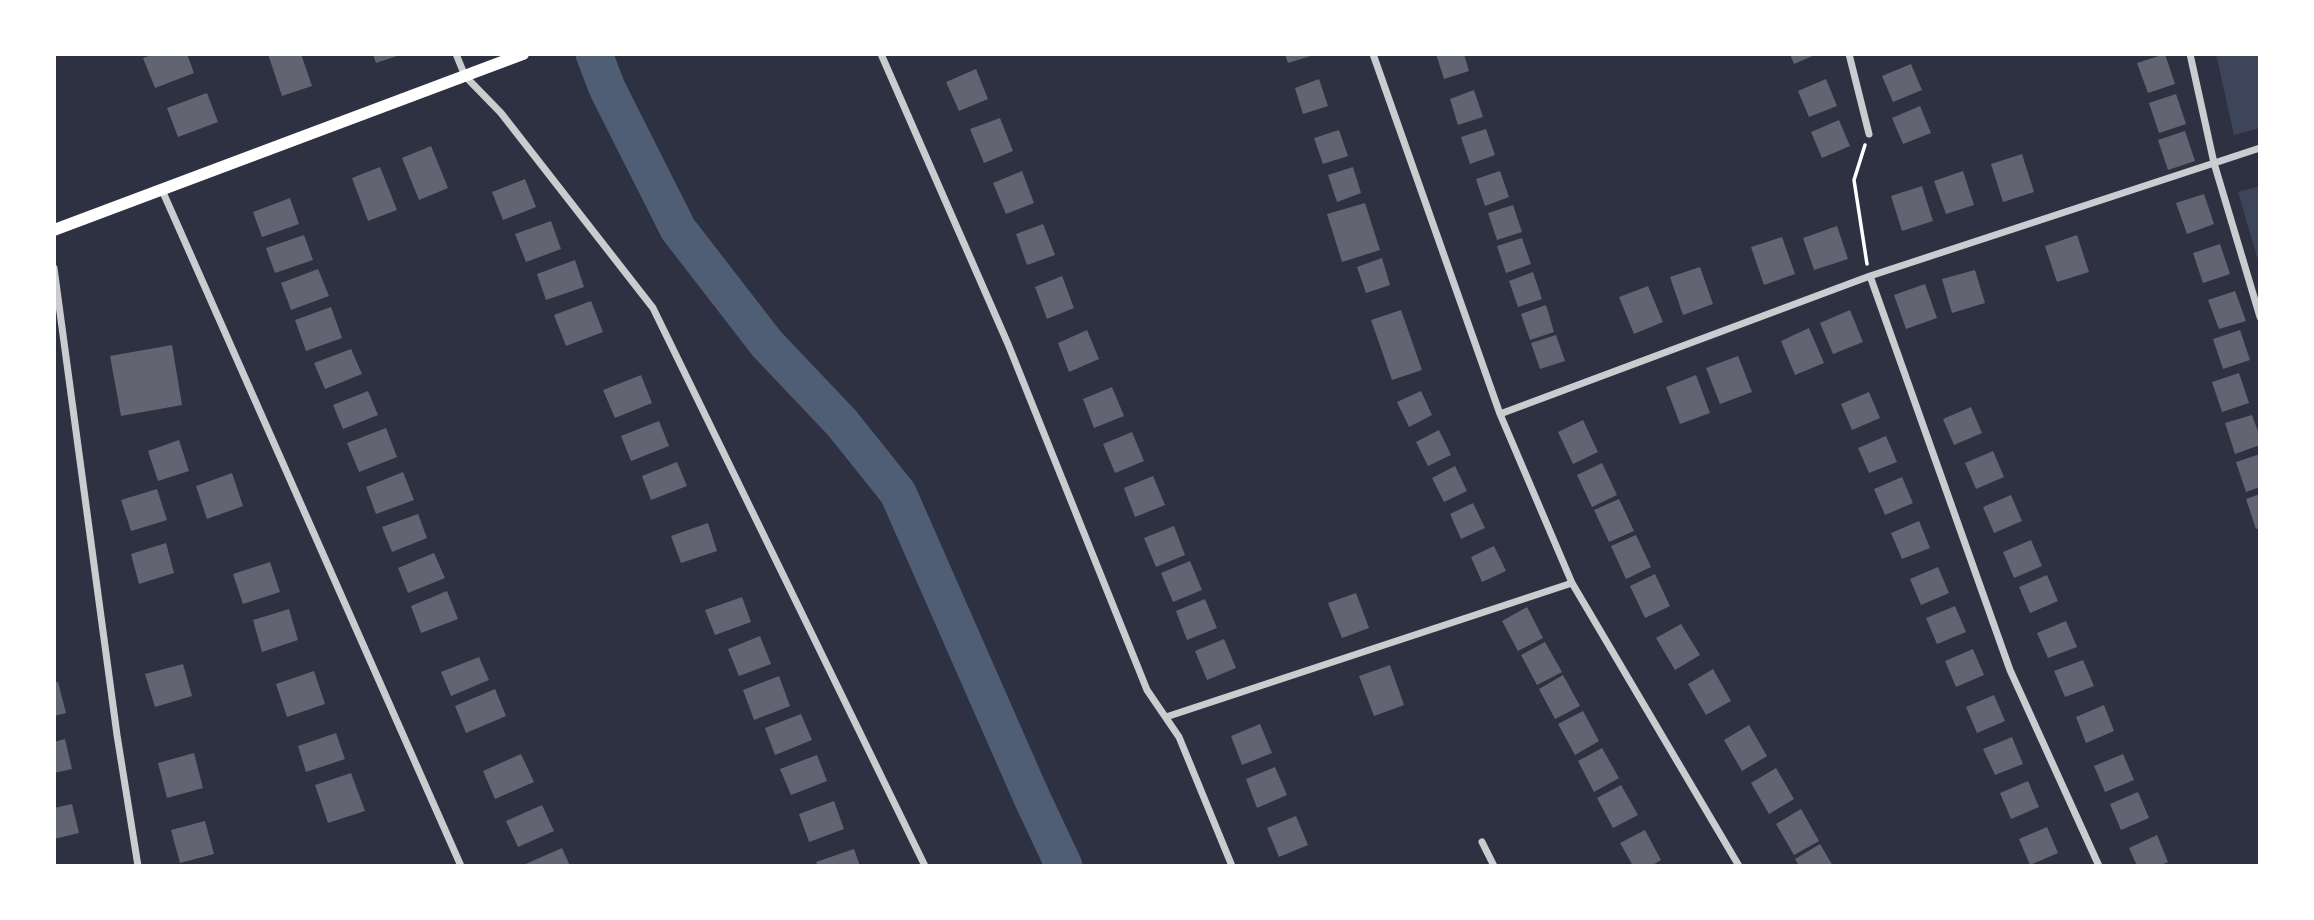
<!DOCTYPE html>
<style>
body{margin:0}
#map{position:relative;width:2314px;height:920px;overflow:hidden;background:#2d3142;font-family:"Fira Sans Condensed",sans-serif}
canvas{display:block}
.frame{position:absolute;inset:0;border:56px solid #fff;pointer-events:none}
</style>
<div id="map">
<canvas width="2314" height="920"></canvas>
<div class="frame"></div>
</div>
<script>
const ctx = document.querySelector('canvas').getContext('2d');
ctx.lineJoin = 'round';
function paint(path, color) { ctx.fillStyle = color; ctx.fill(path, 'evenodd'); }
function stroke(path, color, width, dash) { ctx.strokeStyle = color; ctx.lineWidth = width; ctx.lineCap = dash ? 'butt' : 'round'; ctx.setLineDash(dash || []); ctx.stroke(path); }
const green = new Path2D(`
 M2216 54H2260V128L2234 135Z
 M2260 186V267L2238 192Z`);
const river = new Path2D(`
 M594 54 607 88 678 229 767 344 842 423 898 493 1032 798 1064 866`);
const building = new Path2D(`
 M155 54H187L194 73 155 88 143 58Z
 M268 54H301L312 86 282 96Z
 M373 54H400V55L376 63Z
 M1285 54H1314V55L1288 63Z
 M1436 54H1464L1469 71 1444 79Z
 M1790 54H1817L1794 64Z
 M2165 54 2175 84 2148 93 2137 63Z
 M1911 64 1922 90 1893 102 1882 76Z
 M976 69 988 99 959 111 946 82Z
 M1319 79 1328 106 1303 114 1295 88Z
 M1826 79 1837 106 1809 117 1798 91Z
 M1474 90 1483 117 1458 125 1450 99Z
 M207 93 218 122 178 137 167 108Z
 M2176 94 2186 124 2159 133 2149 103Z
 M1920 106 1931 133 1903 144 1892 118Z
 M1000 118 1013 151 984 163 970 129Z
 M1839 120 1850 146 1822 158 1811 132Z
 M1486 129 1495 155 1470 164 1461 137Z
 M1339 130 1348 156 1323 164 1314 138Z
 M2185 131 2195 161 2168 170 2158 140Z
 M431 146 448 188 419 200 402 158Z
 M2022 154 2034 192 2003 202 1991 164Z
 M380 167 397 210 368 221 352 178Z
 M1353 167 1361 193 1337 202 1328 175Z
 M1022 171 1034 203 1006 214 993 183Z
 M1500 171 1509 197 1485 206 1476 179Z
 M1963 171 1974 205 1946 214 1934 181Z
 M525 179 536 207 503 220 492 192Z
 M1922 186 1933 221 1902 231 1891 196Z
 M2204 194 2214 224 2187 234 2176 203Z
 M290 198 299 224 262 237 253 212Z
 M1365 203 1380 250 1342 262 1327 214Z
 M1513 205 1522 232 1497 240 1488 213Z
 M551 221 561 249 526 262 515 234Z
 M1043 224 1055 255 1027 265 1016 234Z
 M1837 226 1848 259 1814 270 1803 238Z
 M304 235 313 260 275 273 266 248Z
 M2077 235 2089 272 2057 282 2045 246Z
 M1782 237 1795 274 1764 285 1751 247Z
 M1522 238 1531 264 1506 273 1497 246Z
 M2220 244 2230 274 2203 283 2193 253Z
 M1382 258 1390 285 1366 293 1357 267Z
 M575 260 584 287 546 300 537 274Z
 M1700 267 1713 304 1683 315 1670 277Z
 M318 269 329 296 291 310 281 283Z
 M1975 270 1985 303 1952 313 1942 279Z
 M1533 272 1542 299 1518 307 1509 281Z
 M1062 276 1074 308 1047 319 1035 287Z
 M1925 284 1937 318 1906 329 1894 295Z
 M1648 286 1663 322 1634 334 1619 297Z
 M2235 291 2246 321 2219 329 2208 300Z
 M591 301 603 332 566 346 554 315Z
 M1546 305 1554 332 1530 340 1521 314Z
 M331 307 342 338 306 351 295 320Z
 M1401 310 1422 370 1392 380 1371 320Z
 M1850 310 1863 342 1833 354 1820 323Z
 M1809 328 1824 363 1795 375 1781 341Z
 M1087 330 1099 359 1069 372 1058 343Z
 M2240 330 2250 360 2223 369 2213 339Z
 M1556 335 1565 361 1540 369 1531 343Z
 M172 345 182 405 121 416 110 356Z
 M351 349 362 374 325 389 314 363Z
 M1738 356 1752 392 1720 404 1706 368Z
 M2239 373 2249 403 2222 412 2212 382Z
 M641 375 652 403 615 418 603 390Z
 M1696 375 1710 413 1680 424 1666 387Z
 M1112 387 1124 416 1094 428 1083 399Z
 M368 391 378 415 343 429 333 405Z
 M1421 391 1432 415 1409 427 1397 402Z
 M1869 392 1880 418 1852 430 1841 404Z
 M1971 407 1982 433 1954 445 1943 419Z
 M2252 415 2260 437V445L2235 454 2225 423Z
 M1583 420 1598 452 1573 464 1558 432Z
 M659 421 669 446 631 461 621 436Z
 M386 428 397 457 359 472 347 443Z
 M1439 430 1451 455 1428 466 1416 442Z
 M1132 432 1144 461 1115 473 1103 444Z
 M1886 436 1897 462 1869 473 1858 448Z
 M179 440 189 471 158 481 148 451Z
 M1993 451 2004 477 1976 489 1965 463Z
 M2260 454V487L2246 492 2236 462Z
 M677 462 687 486 651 500 642 476Z
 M1602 463 1617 495 1592 507 1577 475Z
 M1455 466 1467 491 1444 502 1432 478Z
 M403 472 414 500 376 514 366 487Z
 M232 473 243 506 207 519 196 486Z
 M1153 476 1165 505 1135 517 1124 488Z
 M1902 477 1913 503 1885 515 1874 489Z
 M157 489 167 520 131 531 121 500Z
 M2260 494V528L2256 529 2246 499Z
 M2011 495 2022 521 1994 533 1983 507Z
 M1619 499 1634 531 1609 542 1594 510Z
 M1473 503 1485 528 1461 539 1450 514Z
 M418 514 427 538 392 552 382 527Z
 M1919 521 1930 548 1902 559 1891 533Z
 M708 523 717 551 681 563 671 536Z
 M1174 526 1185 555 1156 567 1144 538Z
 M1636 535 1651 567 1626 579 1611 546Z
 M2031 540 2042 566 2014 578 2003 552Z
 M166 543 174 573 139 584 131 554Z
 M1494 546 1506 571 1482 582 1471 557Z
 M434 553 445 578 408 593 398 568Z
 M1190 561 1202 590 1173 602 1161 573Z
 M270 562 280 592 243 604 233 574Z
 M1938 567 1949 593 1921 605 1910 579Z
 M1655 574 1670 606 1645 618 1630 586Z
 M2047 575 2058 601 2030 613 2019 587Z
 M447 591 458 619 421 633 411 606Z
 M1356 593 1369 628 1342 638 1328 603Z
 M742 597 751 622 715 635 705 610Z
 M1205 599 1217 628 1187 640 1176 611Z
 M1955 606 1966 632 1937 644 1926 618Z
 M1527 607 1543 638 1518 651 1502 621Z
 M289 609 298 640 262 652 253 620Z
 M2066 621 2077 647 2048 658 2037 633Z
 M1681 624 1700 655 1675 670 1656 638Z
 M760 636 771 664 739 676 728 649Z
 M1224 639 1236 668 1207 680 1195 651Z
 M1545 642 1562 672 1537 685 1521 655Z
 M1973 649 1984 675 1956 687 1945 661Z
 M479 657 489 680 451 696 441 672Z
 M2083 660 2094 686 2065 697 2054 671Z
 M183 664 192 696 155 707 145 674Z
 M1390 665 1404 705 1374 716 1359 676Z
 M1713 669 1731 701 1706 715 1688 684Z
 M314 671 325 704 287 717 276 684Z
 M1563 675 1580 706 1555 719 1539 689Z
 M779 676 790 706 754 720 743 690Z
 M58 682 66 713 54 716V683Z
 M495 689 506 716 466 733 455 706Z
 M1994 695 2005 721 1977 733 1966 707Z
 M2104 705 2114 731 2086 743 2076 717Z
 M1583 711 1599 741 1575 755 1558 724Z
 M801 714 812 740 775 755 765 728Z
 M1260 724 1272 753 1242 765 1231 736Z
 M1749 725 1767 756 1742 771 1724 740Z
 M336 733 345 759 306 772 298 746Z
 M2012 737 2023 764 1995 775 1983 749Z
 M65 739 72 769 54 773V742Z
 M1602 748 1619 778 1594 792 1578 761Z
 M194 753 203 788 167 798 158 763Z
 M521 754 534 782 495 799 483 771Z
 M2123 754 2134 780 2105 792 2094 766Z
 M817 755 827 781 791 795 780 769Z
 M1275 767 1287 795 1257 808 1246 779Z
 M1776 768 1794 799 1769 814 1751 783Z
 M351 773 365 811 328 823 315 785Z
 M2028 781 2039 807 2011 819 2000 793Z
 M1621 785 1638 815 1613 828 1597 798Z
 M2138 792 2149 818 2121 830 2110 804Z
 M834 801 844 829 809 842 799 814Z
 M72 804 79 833 54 839V808Z
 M542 805 554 831 518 847 506 821Z
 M1801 809 1819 841 1794 855 1776 824Z
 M1296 816 1308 845 1279 857 1267 828Z
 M205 821 214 854 180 863 171 830Z
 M2047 827 2058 853 2030 865 2019 839Z
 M1645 830 1661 860 1651 866H1633L1620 843Z
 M2157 835 2168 862 2159 866H2137L2129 848Z
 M1820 844 1833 866H1799L1795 859Z
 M562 848 570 866H521Z
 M854 849 860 866H818L816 862Z`);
const path = new Path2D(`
 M1865 145 1854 180 1867 264`);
const minor = new Path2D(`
 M456 54 465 76 501 113 653 308 925 866
 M881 54 1008 344 1147 690 1179 737 1232 866
 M1373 54 1500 414 1572 583 1739 866
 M1849 54 1869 134
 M2190 54 2214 163 2260 317
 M162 190 461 866
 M54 268 117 735 138 866
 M1870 276 2010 670 2099 866
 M1500 414 1870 276 2260 148
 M1166 717 1572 583
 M1482 842 1494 866`);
const secondary = new Path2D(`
 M54 230 523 54`);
paint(green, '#3c4559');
stroke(river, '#4f5d75', 37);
paint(building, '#626471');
stroke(path, '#fff', 3.5);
stroke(minor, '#caccd0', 7);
stroke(secondary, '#fff', 12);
</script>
